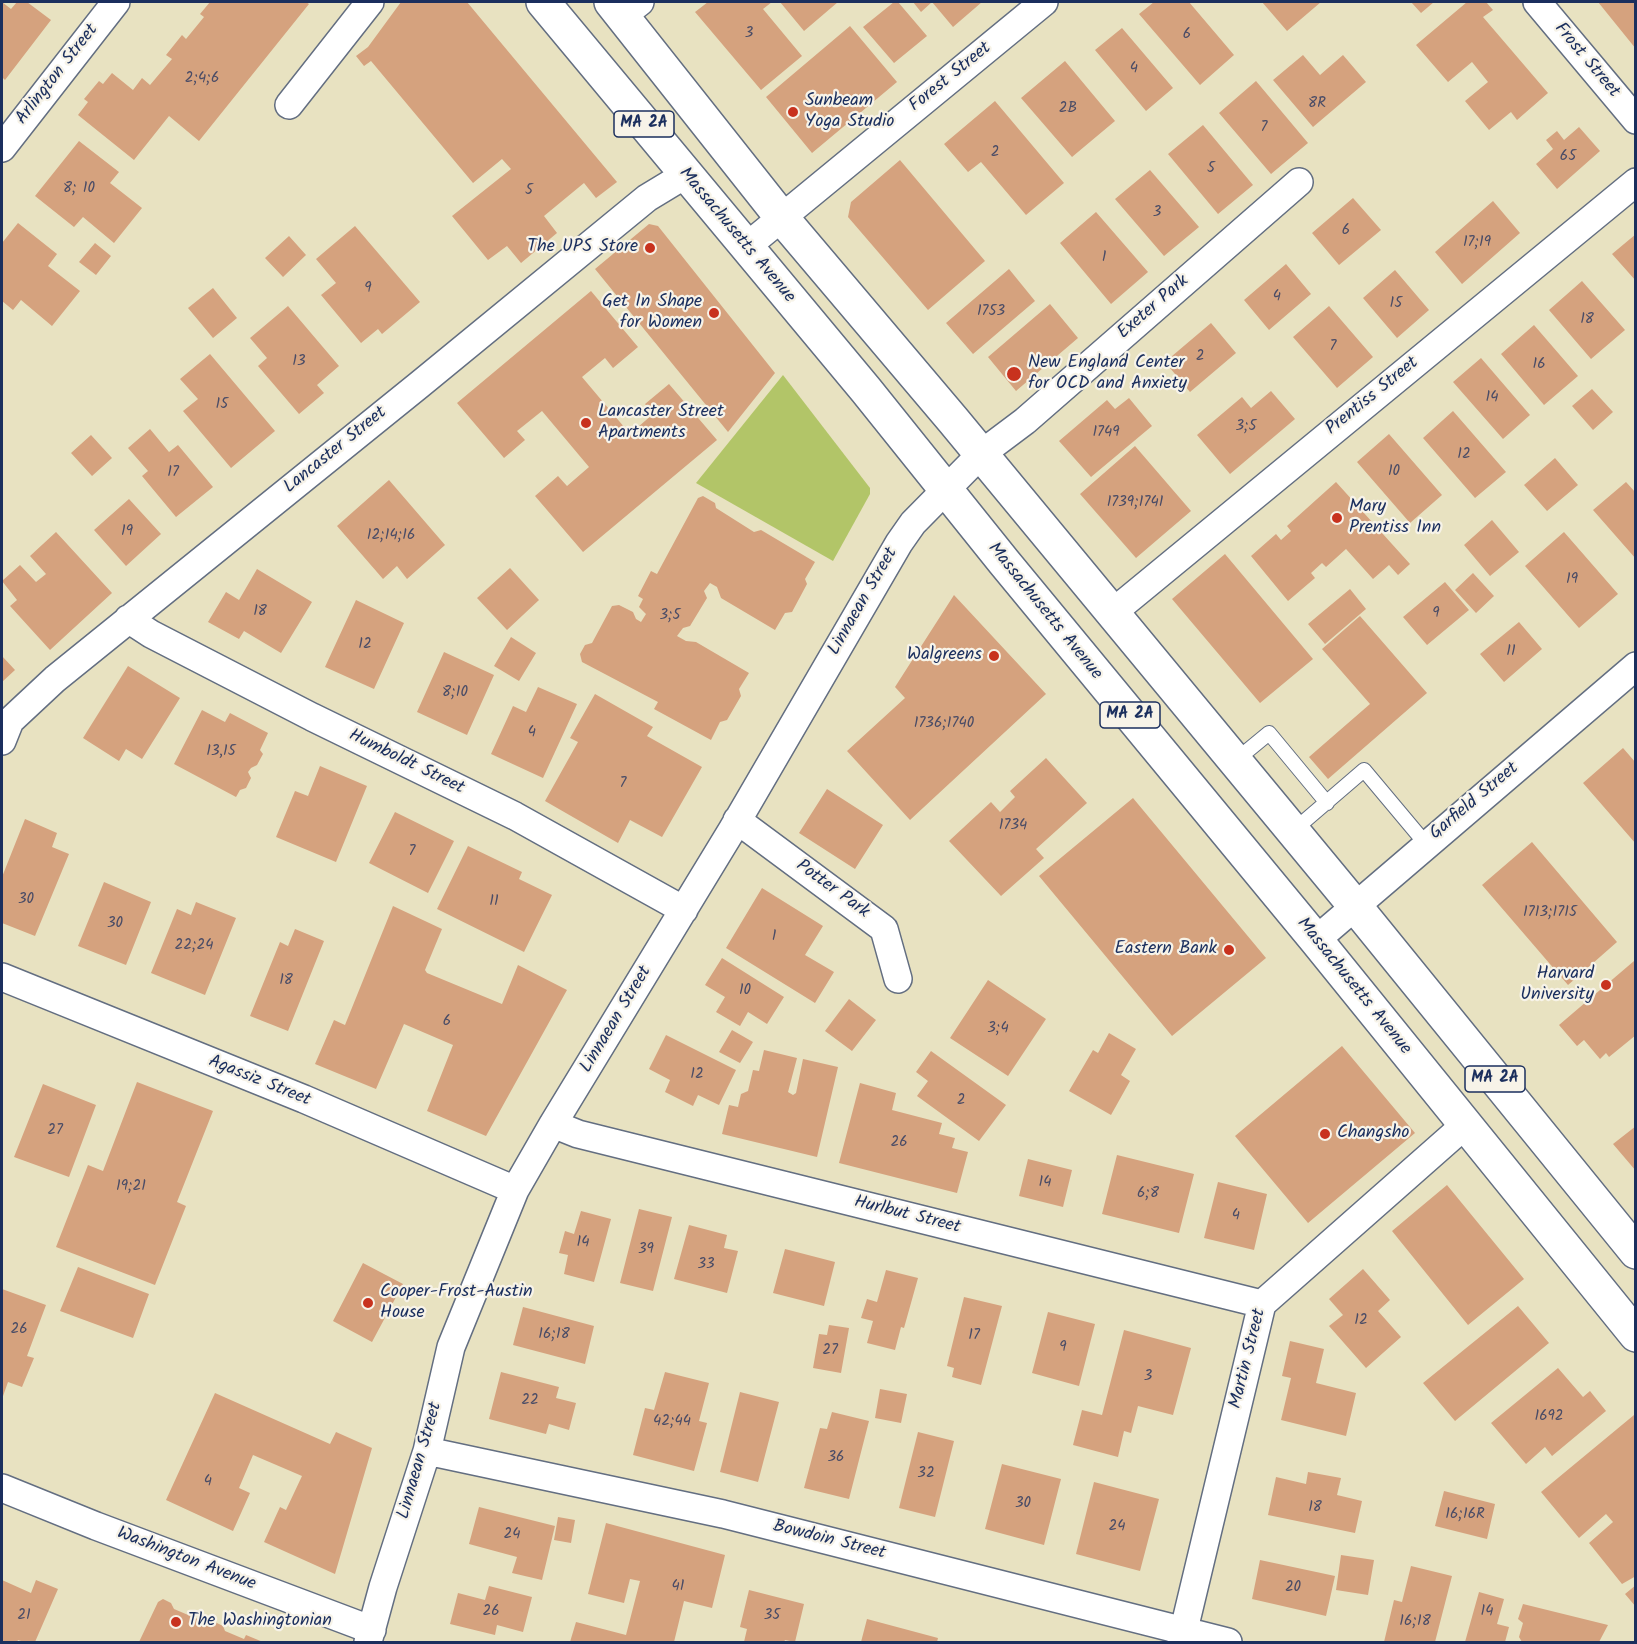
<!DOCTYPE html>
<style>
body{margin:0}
#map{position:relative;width:1637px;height:1644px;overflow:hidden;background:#e8e2c1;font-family:Kalam,sans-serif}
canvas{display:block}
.frame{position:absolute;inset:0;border:3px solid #1b2f5e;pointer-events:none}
</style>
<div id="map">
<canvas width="1637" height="1644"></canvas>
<div class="frame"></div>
</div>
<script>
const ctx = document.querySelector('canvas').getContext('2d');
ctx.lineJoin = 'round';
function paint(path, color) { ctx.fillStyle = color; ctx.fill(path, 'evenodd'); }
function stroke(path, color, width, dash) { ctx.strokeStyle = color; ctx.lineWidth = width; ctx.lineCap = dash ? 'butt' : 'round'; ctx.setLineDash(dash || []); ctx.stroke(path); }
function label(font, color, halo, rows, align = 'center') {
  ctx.font = font + ' Kalam,sans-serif'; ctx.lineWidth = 4.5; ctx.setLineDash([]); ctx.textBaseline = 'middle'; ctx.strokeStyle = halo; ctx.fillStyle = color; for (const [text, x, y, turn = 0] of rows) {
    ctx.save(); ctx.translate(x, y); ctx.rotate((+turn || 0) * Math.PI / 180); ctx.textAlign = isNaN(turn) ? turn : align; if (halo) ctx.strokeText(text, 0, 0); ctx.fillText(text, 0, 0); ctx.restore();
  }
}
const green = new Path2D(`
 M783 375 870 488V494L833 561 696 483Z`);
const building = new Path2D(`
 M2 2 11 9 17 2H27L51 20 5 80 2 77Z
 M210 2H306L309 4 199 141 169 116 134 160 78 115 88 102 84 99 99 81 103 84 112 73 133 90 142 78 150 85 172 59 166 55 182 35 186 39 204 17 200 14Z
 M401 2H467L617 182 596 198 584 183 544 216 557 233 521 263 507 246 488 260 452 216 511 169 502 159 473 183 371 61 364 66 356 56 368 47Z
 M708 2H772L763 9 802 56 761 90 695 12Z
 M780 2H838L804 31Z
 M894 2H898L927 36 894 63 863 27Z
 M913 2H982L953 27 932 2 921 12Z
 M1154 2H1189L1234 55 1200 85 1139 14Z
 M1262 2H1321L1287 31Z
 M1411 2H1434L1421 13Z
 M1467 2H1486L1493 10 1483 17 1548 93 1517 120 1511 112 1489 130 1465 101 1488 82 1472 62 1448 82 1416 45Z
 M1598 2H1636V49Z
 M850 26 897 82 812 153 766 97Z
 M1122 28 1173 88 1146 111 1095 50Z
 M1303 55 1320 75 1343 55 1366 82 1313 127 1273 80Z
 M1065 61 1115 121 1072 157 1021 98Z
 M1256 81 1308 143 1271 174 1219 113Z
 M995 101 1064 183 1026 215 981 162 968 172 944 144Z
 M1203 125 1253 185 1218 214 1168 154Z
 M1579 127 1600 151 1557 189 1536 164 1553 149 1546 140 1557 131 1564 140Z
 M79 141 119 172 110 183 142 208 114 243 83 217 74 227 35 196Z
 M900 160 985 261 928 310 848 217 851 202Z
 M1150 170 1199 227 1164 256 1115 199Z
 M1353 198 1381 230 1339 265 1312 233Z
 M1493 201 1520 233 1462 284 1435 252Z
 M1096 212 1148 272 1111 304 1060 243Z
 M18 223 57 254 48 266 80 291 52 326 21 300 13 310 2 301V243Z
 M649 224 658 226 775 373 728 432 595 269Z
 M355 226 420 302 382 334 378 329 361 343 321 295 336 283 316 259Z
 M1636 234V281L1612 254Z
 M289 236 306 255 283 277 265 258Z
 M95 243 111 256 96 275 79 262Z
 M1286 264 1311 294 1269 330 1244 300Z
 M1009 269 1035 301 973 354 946 323Z
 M1395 270 1429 310 1397 338 1363 298Z
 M1582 281 1625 330 1591 359 1549 310Z
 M213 288 237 318 213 338 188 308Z
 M591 291 638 347 613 368 605 358 582 377 630 434 653 414 645 404 669 384 717 440 583 552 535 496 558 476 567 486 589 467 542 411 517 431 525 440 504 458 457 403Z
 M1050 304 1078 338 1016 391 988 357Z
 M288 306 339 366 317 385 324 393 299 414 258 366 267 358 250 338Z
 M1329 306 1373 357 1337 388 1293 337Z
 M1211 323 1236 353 1190 392 1165 362Z
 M1534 325 1578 376 1544 405 1501 354Z
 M210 354 275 431 231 468 183 411 198 399 180 379Z
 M1481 358 1530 415 1503 439 1453 382Z
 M1592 389 1613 412 1593 430 1572 406Z
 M1271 391 1295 419 1230 474 1197 435 1242 397 1251 408Z
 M1129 398 1152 426 1091 477 1059 441 1107 400 1115 409Z
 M1453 411 1506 472 1475 498 1423 438Z
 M150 429 169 452 178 445 213 487 176 517 142 476 148 471 128 448Z
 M1389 434 1442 495 1410 523 1357 462Z
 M91 435 112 458 92 476 71 453Z
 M1135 446 1191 511 1136 558 1080 494Z
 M1555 458 1578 485 1547 511 1524 485Z
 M389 480 445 545 407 579 397 566 383 579 337 526Z
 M1336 482 1410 564 1398 575 1389 565 1373 579 1346 549 1326 567 1322 563 1311 573 1315 578 1288 601 1251 556 1276 534 1281 540 1291 531 1287 526Z
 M1626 482 1636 493V559L1593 510Z
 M703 496 715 503 716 508 754 532 761 530 815 562 805 579 807 584 792 612 785 613 775 630 721 598 717 587 710 583 704 591 707 598 690 626 683 628 677 636 686 641 696 642 749 673 739 689 741 696 727 720 720 722 711 740 654 709 658 702 582 662 580 654 585 645 592 643 612 606 619 605 633 612 636 619 641 622 646 614 639 607 643 599 638 596 651 571 657 574 698 498Z
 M129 499 161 534 126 566 94 530Z
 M1492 520 1519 552 1490 576 1464 545Z
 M56 532 112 593 50 650 10 606 17 600 2 581 20 565 36 582 46 574 30 556Z
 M1564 532 1618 594 1579 628 1525 566Z
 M1225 554 1313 659 1260 703 1172 599Z
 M510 568 539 600 507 630 477 598Z
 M257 569 312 602 281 653 244 631 239 639 208 622 226 592 239 600Z
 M1473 573 1494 596 1476 613 1455 590Z
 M1445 582 1469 610 1427 645 1403 617Z
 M1350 589 1366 609 1325 644 1308 624Z
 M954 595 1046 694 910 820 847 751 905 698 895 687Z
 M356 600 404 623 374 689 325 667Z
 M1360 616 1427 693 1328 779 1309 757 1370 704 1322 649Z
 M1519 622 1542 649 1504 682 1480 654Z
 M511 637 536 653 519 681 494 666Z
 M444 652 494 675 467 735 417 712Z
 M2 656 15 670 2 682Z
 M128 666 180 698 142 759 126 749 119 761 83 738Z
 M538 687 577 704 543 778 491 754 513 706 526 712Z
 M595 694 653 727 647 736 702 767 662 837 630 820 618 843 545 801 578 742 570 738Z
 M202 710 225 722 230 713 268 733 260 750 263 754 257 765 251 768 248 772 251 778 246 788 240 790 236 797 174 764Z
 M1623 748 1636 763V844L1583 783Z
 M1046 758 1087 803 1036 849 1044 858 1001 896 949 841 991 802 1000 812 1015 797 1010 791Z
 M320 766 367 786 336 862 276 837 295 791 308 796Z
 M827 789 883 825 855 869 799 833Z
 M1133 798 1266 958 1172 1036 1039 876Z
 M395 812 454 841 428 893 369 863Z
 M25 819 57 833 52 847 69 854 35 936 2 923V877Z
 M1532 842 1617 942 1568 985 1482 885Z
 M468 846 522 872 519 879 552 895 524 952 437 909Z
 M104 882 151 902 126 965 78 946Z
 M762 888 823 926 805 955 834 972 815 1003 726 948Z
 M196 902 236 918 205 995 151 973 177 909 191 915Z
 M393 906 442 929 425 970 427 973 502 1004 518 965 567 990 486 1136 427 1111 453 1045 404 1024 376 1089 315 1064 334 1020 345 1025Z
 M295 929 324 941 288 1031 250 1016 280 942 288 946Z
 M722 958 784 997 767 1024 748 1012 740 1026 716 1012 725 997 705 985Z
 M1634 961 1636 1035 1609 1057 1606 1053 1600 1059 1584 1040 1577 1046 1559 1025Z
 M988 980 1046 1019 1008 1076 950 1038Z
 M849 999 876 1020 852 1051 825 1031Z
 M732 1030 753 1042 740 1063 719 1052Z
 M1109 1033 1136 1049 1121 1075 1130 1081 1111 1115 1069 1091 1093 1050 1098 1053Z
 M666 1035 736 1070 719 1105 698 1095 693 1106 665 1092 670 1080 649 1069Z
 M1342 1046 1415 1133 1308 1223 1235 1136Z
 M764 1050 797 1058 788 1092 793 1095 796 1093 803 1059 838 1067 817 1157 722 1134 729 1105 738 1107 741 1094 748 1091 753 1070 759 1071Z
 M931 1051 1006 1105 979 1141 917 1096 928 1081 916 1072Z
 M137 1082 213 1111 177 1202 186 1206 155 1285 56 1247 88 1165 103 1171Z
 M860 1083 896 1093 892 1110 942 1123 939 1134 955 1138 952 1148 968 1152 957 1193 839 1163Z
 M43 1084 96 1105 69 1177 14 1157Z
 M1636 1126V1171L1613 1144Z
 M1117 1155 1194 1174 1179 1233 1102 1214Z
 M1028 1159 1072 1170 1063 1207 1019 1196Z
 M1218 1182 1267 1194 1254 1250 1204 1238Z
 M1447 1185 1524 1279 1468 1325 1392 1231Z
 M639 1209 672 1217 653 1291 620 1283Z
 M581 1211 611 1219 594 1282 564 1274 568 1255 559 1253 565 1231 574 1234Z
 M689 1225 727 1235 724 1248 738 1251 727 1293 674 1279Z
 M785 1249 835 1262 824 1306 773 1293Z
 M363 1263 403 1284 372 1342 333 1321Z
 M78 1267 149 1294 133 1338 60 1311Z
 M1363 1269 1390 1300 1378 1311 1401 1337 1366 1368 1329 1326 1343 1315 1329 1299Z
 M886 1270 918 1278 904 1328 901 1327 895 1350 867 1343 873 1321 861 1318 867 1299 877 1302Z
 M2 1289 46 1305 27 1356 34 1358 22 1387 8 1382 2 1399Z
 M964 1297 1002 1306 981 1385 952 1377 954 1368 947 1366Z
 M1518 1306 1549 1343 1455 1421 1423 1383Z
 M523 1307 594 1326 585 1364 513 1345Z
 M1048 1312 1095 1324 1079 1386 1032 1373Z
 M829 1325 849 1328 841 1373 813 1368 819 1334 827 1335Z
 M1124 1330 1191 1348 1173 1415 1138 1406 1131 1433 1124 1431 1118 1457 1073 1445 1082 1410 1102 1415Z
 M1290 1341 1324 1349 1316 1383 1356 1393 1346 1436 1281 1420 1291 1378 1282 1376Z
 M1558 1368 1583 1397 1590 1391 1606 1411 1552 1456 1545 1447 1526 1464 1491 1423Z
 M501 1372 559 1387 556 1398 576 1403 569 1430 549 1424 546 1434 489 1419Z
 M665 1372 709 1383 699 1421 707 1423 694 1471 633 1455 645 1408 654 1410Z
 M880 1389 907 1394 901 1423 875 1418Z
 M740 1392 779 1402 758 1482 720 1472Z
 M215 1393 330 1444 336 1432 372 1448 335 1574 264 1542 280 1507 286 1510 302 1476 253 1455 239 1488 250 1493 233 1531 166 1500Z
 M832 1412 869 1421 849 1499 804 1488 820 1428 827 1429Z
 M1634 1415 1636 1417V1576L1622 1584 1589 1543 1613 1522 1606 1514 1579 1538 1541 1492Z
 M918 1432 954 1441 935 1517 899 1508Z
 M1002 1464 1061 1479 1044 1545 985 1529Z
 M1308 1472 1341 1478 1337 1495 1362 1501 1355 1533 1268 1515 1276 1477 1306 1484Z
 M1094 1482 1159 1499 1140 1571 1076 1554Z
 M1444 1491 1495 1504 1487 1539 1435 1526Z
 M479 1507 555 1526 542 1580 512 1573 517 1557 469 1544Z
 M558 1517 575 1520 571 1543 554 1540Z
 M606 1523 725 1555 712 1608 684 1601 674 1642H570L576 1622 626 1635 640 1581 630 1579 624 1603 588 1594Z
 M1341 1555 1374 1560 1368 1595 1336 1590Z
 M1260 1560 1335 1576 1326 1616 1252 1599Z
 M1411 1566 1452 1576 1435 1642H1384L1394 1600 1402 1602Z
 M2 1580 31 1593 36 1580 58 1589 35 1642H24L18 1640 17 1642H2Z
 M1636 1585V1607L1625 1594Z
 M489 1586 532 1597 523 1632 497 1625 495 1635 450 1624 458 1593 485 1600Z
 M749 1590 804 1604 795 1642 785 1640 784 1642H744L747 1629 740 1627Z
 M1479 1592 1504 1599 1497 1624 1509 1627 1505 1642H1465Z
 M163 1599 171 1603 174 1609 207 1623 213 1621 223 1626 225 1631 244 1639 246 1635 263 1642H139L158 1602Z
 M1523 1604 1608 1625 1599 1642H1522L1519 1637 1523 1623 1518 1619Z
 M867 1619 938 1638 937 1642H861Z`);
const lane = new Path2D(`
 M1235 761 1269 733 1327 803
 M1293 831 1364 770 1426 844`);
const street = new Path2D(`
 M1537 2 1636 120
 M622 16 640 2
 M289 105 370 2
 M2 148 116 2
 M746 247 1044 2
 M1112 613 1636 182
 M128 619 151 634 312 717 515 816 684 910
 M2 741 10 721 55 679 419 385 647 198 685 175
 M737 820 884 929 898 979
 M1316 940 1636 666
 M2 977 304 1099 515 1190
 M553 1124 578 1134 1262 1304
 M427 1451 723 1514 1228 1642
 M2 1488 96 1526 372 1630
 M368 1642 383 1587 427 1451 451 1347 515 1190 553 1124 732 830 899 543 913 523 981 454 1025 421 1299 182
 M1181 1642 1262 1304 1465 1125`);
const primary = new Path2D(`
 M543 2 866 390 1004 562 1316 940 1636 1335
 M611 2 782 218 953 420 1355 906 1636 1252`);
const markers = [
 [793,112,6,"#c8321e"],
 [650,248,6,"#c8321e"],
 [714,313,6,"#c8321e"],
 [1014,374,8,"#c8321e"],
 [586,423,6,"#c8321e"],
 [1337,518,6,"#c8321e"],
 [994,656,6,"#c8321e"],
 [1229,950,6,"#c8321e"],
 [1606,985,6,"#c8321e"],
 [1325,1134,6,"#c8321e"],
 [368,1303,6,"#c8321e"],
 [176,1622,6,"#c8321e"]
];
const numberNames = [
 ["3",749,34],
 ["6",1187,35],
 ["4",1134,69],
 ["2;4;6",202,79],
 ["8R",1317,104],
 ["2B",1068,109],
 ["7",1264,128],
 ["2",995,153],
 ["65",1568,157],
 ["5",1211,169],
 ["8; 10",79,189],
 ["5",529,191],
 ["3",1157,213],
 ["6",1346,231],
 ["17;19",1477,243],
 ["1",1104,258],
 ["9",368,289],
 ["4",1277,297],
 ["15",1396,304],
 ["1753",991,312],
 ["18",1587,320],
 ["7",1333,347],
 ["2",1200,357],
 ["13",299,362],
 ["16",1539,365],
 ["14",1492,398],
 ["15",222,405],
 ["3;5",1246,427],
 ["1749",1106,433],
 ["12",1464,455],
 ["10",1394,472],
 ["17",173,473],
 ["1739;1741",1135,503],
 ["19",127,532],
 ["12;14;16",391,536],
 ["19",1572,580],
 ["18",260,612],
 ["9",1436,614],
 ["3;5",670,616],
 ["12",365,645],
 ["11",1511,652],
 ["8;10",455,693],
 ["1736;1740",944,724],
 ["4",532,733],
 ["13,15",221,752],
 ["7",623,784],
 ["1734",1013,826],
 ["7",412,852],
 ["30",26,900],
 ["11",494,902],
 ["1713;1715",1550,913],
 ["30",115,924],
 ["1",774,937],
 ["22;24",194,946],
 ["18",286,981],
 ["10",745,991],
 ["6",447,1022],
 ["3;4",998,1029],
 ["12",697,1075],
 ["2",961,1101],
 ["27",55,1131],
 ["26",899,1143],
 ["14",1045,1183],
 ["19;21",131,1187],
 ["6;8",1148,1194],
 ["4",1236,1216],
 ["14",583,1243],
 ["39",646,1250],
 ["33",706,1265],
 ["12",1361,1321],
 ["26",19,1330],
 ["16;18",554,1335],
 ["17",974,1336],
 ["9",1063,1348],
 ["27",830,1351],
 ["3",1148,1377],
 ["22",530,1401],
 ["1692",1549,1417],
 ["42;44",672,1422],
 ["36",836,1458],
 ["32",926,1474],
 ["4",208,1482],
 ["30",1023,1504],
 ["18",1315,1508],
 ["16;16R",1465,1515],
 ["24",1117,1527],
 ["24",512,1535],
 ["41",678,1587],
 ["20",1293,1588],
 ["26",491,1612],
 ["14",1487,1612],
 ["21",24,1616],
 ["35",772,1616],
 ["16;18",1415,1622]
];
const shields = [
 [644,124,60],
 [1130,715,60],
 [1495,1079,60]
];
const shieldNames = [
 ["MA 2A",644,124],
 ["MA 2A",1130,715],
 ["MA 2A",1495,1079]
];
const streetNames = [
 ["Frost Street",1586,61,50],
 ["Arlington Street",58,75,-52],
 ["Forest Street",951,78,-39],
 ["Massachusetts Avenue",736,236,50],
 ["Exeter Park",1154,308,-41],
 ["Prentiss Street",1373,397,-39],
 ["Lancaster Street",336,451,-39],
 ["Linnaean Street",864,602,-60],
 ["Massachusetts Avenue",1044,612,51],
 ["Humboldt Street",406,763,26],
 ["Garfield Street",1475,802,-40],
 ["Potter Park",832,890,36],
 ["Massachusetts Avenue",1353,987,51],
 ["Linnaean Street",617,1020,-59],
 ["Agassiz Street",259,1082,22],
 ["Hurlbut Street",907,1216,14],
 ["Martin Street",1249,1359,-76],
 ["Linnaean Street",421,1461,-74],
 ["Bowdoin Street",829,1541,14],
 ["Washington Avenue",186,1560,21]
];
const poiNames = [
 ["Sunbeam",805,102],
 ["Yoga Studio",805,123],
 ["The UPS Store",638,248,"right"],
 ["Get In Shape",702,303,"right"],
 ["for Women",702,324,"right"],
 ["New England Center",1028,364],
 ["for OCD and Anxiety",1028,385],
 ["Lancaster Street",598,413],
 ["Apartments",598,434],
 ["Mary",1349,508],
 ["Prentiss Inn",1349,529],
 ["Walgreens",982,656,"right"],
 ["Eastern Bank",1217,950,"right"],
 ["Harvard",1594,975,"right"],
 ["University",1594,996,"right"],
 ["Changsho",1337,1134],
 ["Cooper-Frost-Austin",380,1293],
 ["House",380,1314],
 ["The Washingtonian",188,1622]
];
paint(green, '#b2c568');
paint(building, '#d5a27e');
stroke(lane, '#636e81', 16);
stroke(street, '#636e81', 30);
stroke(primary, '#636e81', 36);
stroke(lane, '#fff', 14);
stroke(street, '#fff', 27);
stroke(primary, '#fff', 33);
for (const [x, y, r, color] of markers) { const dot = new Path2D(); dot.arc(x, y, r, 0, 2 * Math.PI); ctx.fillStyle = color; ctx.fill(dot); stroke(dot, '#f7f3e8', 2); }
label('15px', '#4a4c66', null, numberNames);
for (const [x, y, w] of shields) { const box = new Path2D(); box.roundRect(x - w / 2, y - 13, w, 26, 4.5); ctx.fillStyle = '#f7f3e8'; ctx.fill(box); stroke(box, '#1b2f5e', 1.5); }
label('bold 16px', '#1b2f5e', null, shieldNames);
label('18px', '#1b2f5e', '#f7f3e8', streetNames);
label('18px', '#1b2f5e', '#f7f3e8', poiNames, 'left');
</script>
